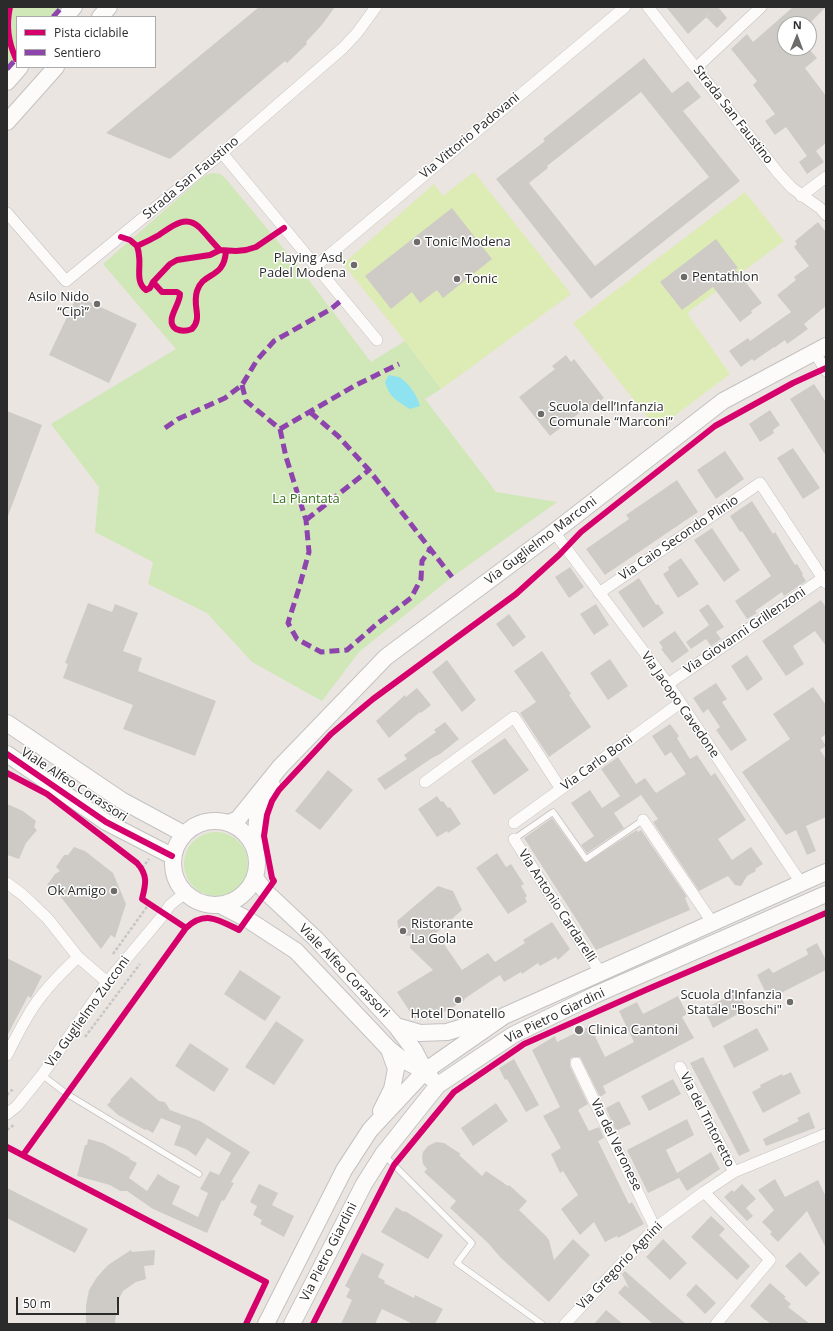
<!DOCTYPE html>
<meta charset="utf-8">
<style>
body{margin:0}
#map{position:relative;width:833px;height:1331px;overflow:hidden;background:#eae5e0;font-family:"Open Sans",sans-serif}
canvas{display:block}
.frame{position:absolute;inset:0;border:8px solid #2b2b2b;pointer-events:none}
.legend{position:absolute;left:16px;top:16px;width:140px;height:52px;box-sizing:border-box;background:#fff;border:1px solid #aaa;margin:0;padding:5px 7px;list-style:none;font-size:12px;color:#2b2b2b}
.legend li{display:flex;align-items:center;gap:8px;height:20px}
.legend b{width:20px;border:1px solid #aaa}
.north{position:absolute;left:777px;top:16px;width:40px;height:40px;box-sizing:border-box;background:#fff;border:1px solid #aaa;border-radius:50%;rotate:1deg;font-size:11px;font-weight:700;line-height:16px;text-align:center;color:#2b2b2b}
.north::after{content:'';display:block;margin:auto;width:14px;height:18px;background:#6e6c6a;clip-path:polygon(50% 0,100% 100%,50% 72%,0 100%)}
.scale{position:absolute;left:16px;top:1297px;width:103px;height:18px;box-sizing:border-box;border:2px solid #2b2b2b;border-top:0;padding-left:5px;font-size:12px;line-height:14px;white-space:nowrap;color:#2b2b2b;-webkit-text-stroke:3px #fff;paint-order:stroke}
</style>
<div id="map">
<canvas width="833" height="1331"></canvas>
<div class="frame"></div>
<ul class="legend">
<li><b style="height:5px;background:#d6006c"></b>Pista ciclabile</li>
<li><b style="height:5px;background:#8e44ad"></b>Sentiero</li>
</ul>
<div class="north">N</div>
<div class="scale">50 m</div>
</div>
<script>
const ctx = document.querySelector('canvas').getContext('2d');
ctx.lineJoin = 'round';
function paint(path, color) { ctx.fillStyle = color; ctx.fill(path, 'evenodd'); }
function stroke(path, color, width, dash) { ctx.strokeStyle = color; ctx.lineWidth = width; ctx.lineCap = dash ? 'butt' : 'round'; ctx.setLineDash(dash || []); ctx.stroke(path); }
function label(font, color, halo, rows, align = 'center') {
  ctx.font = font + ' "Open Sans",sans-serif'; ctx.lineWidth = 3; ctx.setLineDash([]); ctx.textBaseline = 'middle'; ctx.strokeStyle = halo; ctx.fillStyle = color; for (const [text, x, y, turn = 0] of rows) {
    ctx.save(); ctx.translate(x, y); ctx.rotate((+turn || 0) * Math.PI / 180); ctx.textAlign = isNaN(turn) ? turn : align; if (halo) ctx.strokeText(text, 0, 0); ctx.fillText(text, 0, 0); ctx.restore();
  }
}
const green = new Path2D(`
 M7 7H65L56 17H17V61L7 72Z
 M213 173 220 174 226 179 299 267 371 362 405 341 441 389 425 399 496 492 557 502 452 577 359 652 322 701 252 662 207 613 148 584 153 562 95 532 99 487 51 424 176 349 103 264 198 181 206 175Z
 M184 864a32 32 0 1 1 64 0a32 32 0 1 1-64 0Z`);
const pitch = new Path2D(`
 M474 172 571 294 441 389 405 341 343 264 434 184 443 196Z
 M745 192 784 241 687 313 730 374 657 429 573 323Z`);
const water = new Path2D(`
 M389 375C392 376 396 376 399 377 409 383 417 395 420 406L410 409C396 400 390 398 385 382Z`);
const building = new Path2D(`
 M259 7H335L321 26 306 42 307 44 287 63 285 61 170 159 106 133Z
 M666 7H718L727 18 717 28 706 17 712 12 688 34Z
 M793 7H826L809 24H785V48H808L817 58 805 68 826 96V143L816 151 824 162 807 174 799 162 807 156 786 127 775 135 765 121 775 114 753 85 757 81 731 49 747 34 753 42Z
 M644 58 672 93 688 81 701 97 683 111 740 181 591 299 496 179 545 141 543 139ZM641 92 709 177 595 266 529 183 548 168 547 166Z
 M452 208 492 259 443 298 437 290 420 303 412 292 391 309 365 276Z
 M818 222 826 232V306L804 324 808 329 787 344 785 340 774 348V347L754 361 752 359 741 367 729 351 748 338 750 341 791 312 777 295 796 280 794 277 809 266 794 247 797 244 795 241Z
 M716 239 738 268 735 269 762 303 751 311 752 313 740 322 713 287 682 310 660 282Z
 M77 296 137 324 109 383 49 355Z
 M566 355 571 362 574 359 604 398 584 414 582 411 550 436 519 397 555 369 552 366Z
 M814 384 826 402V456L790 399Z
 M770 410 780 425 773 430 774 433 760 442 749 424Z
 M7 411 42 425 8 516 7 515Z
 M793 448 820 488 803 499 777 458Z
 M725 451 744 479 716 499 697 470Z
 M677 480 698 512 605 575 586 549 629 519 626 515Z
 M752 501 773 534 775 532 795 565 797 564 803 574 802 575 806 581 784 596 782 592 755 611 757 613 747 619 735 601 771 576 742 531 740 532 730 516Z
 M712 528 740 570 724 582 694 540Z
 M681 558 699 584 678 598 663 574 669 570 668 567Z
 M570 567 584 587 569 598 555 577Z
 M639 578 656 605 658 604 664 613 643 628 618 592Z
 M821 600 826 607V646L815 631 793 646 804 664 786 676 762 641Z
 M88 603 112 612 115 604 138 613 123 651 142 658 138 671 216 701 195 756 123 729 133 705 63 678 68 664 65 663Z
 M596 604 609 625 594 635 580 614Z
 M708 604 724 627 716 632 721 639 711 646 706 639 691 649 686 642 709 625 699 610Z
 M509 614 526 637 513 647 496 624Z
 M675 631 689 651 672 663 661 649 663 648 659 642Z
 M542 651 571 694 569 695 591 727 549 757 520 713 536 702 514 671Z
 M747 655 763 679 747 691 731 666Z
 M610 659 628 686 608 700 590 673Z
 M447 660 476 700 462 712 432 672Z
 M716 683 727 699 722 702 747 740 731 751 716 730 720 727 708 709 703 713 693 698Z
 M813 687 826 705V734L821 738 826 746 820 750 826 759V817L806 826 816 851 807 855 796 830 786 835 742 772 790 739 773 714Z
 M417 688 431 705 421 713 420 712 389 738 376 721 405 695 406 697Z
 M445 722 459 739 440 754 432 758 385 790 377 779 407 759 404 755 436 732 434 730Z
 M670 724 679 736 677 738 690 759 697 755 711 776 715 773 746 820 718 839 732 860 751 847 763 864 755 869 756 871 747 876 741 886 735 885 728 876 699 891 653 822 658 819 641 795 614 813 624 828 587 853 581 845 594 836 571 803 590 790 602 808 620 796 601 769 618 757 636 784 645 778 656 793 686 774 671 752 665 756 652 736Z
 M505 738 529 770 494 795 471 761Z
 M328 770 353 790 320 830 295 811Z
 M437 796 441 802 443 801 448 808 450 807 461 824 448 833 447 831 437 837 418 809Z
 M7 804 23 811 36 821 34 827 37 830 26 843 19 859 7 855Z
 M552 818 583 861 586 863 629 835 637 830 638 832 641 830 687 897 685 898 690 910 596 950 524 838Z
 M74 847 85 851 113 873 126 904 115 938 111 935 101 949 57 892 47 885 55 874 60 871 56 867 64 855H68Z
 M497 853 506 867 511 864 524 884 521 886 527 896 525 898 527 902 508 914 476 868Z
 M438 886 453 891 462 910 436 933 462 970 488 953 495 962 525 943 523 940 552 922 570 949 558 960 556 957 540 966 538 963 522 974 521 972 504 982 500 975 464 999 465 1000 439 1015 427 1019 414 1018 397 992 433 970 410 948 412 936 400 935 397 921Z
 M817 943 826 960V970L769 999 757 975 769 968 773 973 807 955 808 954 806 949Z
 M7 958 42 976 31 998 28 996 7 1036Z
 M240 970 281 997 265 1021 224 994Z
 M738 991 747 1009 713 1028 704 1009Z
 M678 996 687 1014 682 1017 694 1038 603 1086 606 1093 600 1097 580 1057H573L570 1059V1066L588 1104 578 1110 589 1131 599 1127 604 1138 598 1141 629 1204 632 1202 644 1224 618 1238 617 1236 605 1242 594 1222 580 1235 561 1209 578 1195 563 1171 560 1173 551 1154 561 1148 543 1116 560 1107 532 1050 555 1036 557 1042 590 1026 605 1057 634 1042 619 1011 637 1002 643 1014Z
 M276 1021 304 1040 274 1085 245 1067Z
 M757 1028 769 1050 734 1068 723 1046Z
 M190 1043 229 1069 214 1092 175 1066Z
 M703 1057 750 1151 739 1156 690 1063Z
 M514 1059 539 1105 526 1112 507 1079 505 1080 499 1068Z
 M791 1072 801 1093 763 1113 752 1092 761 1087 760 1085 782 1074 783 1076Z
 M131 1077 159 1101 165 1102 170 1110 200 1121 250 1152 231 1182 234 1183 224 1201 222 1200 207 1233 153 1209 127 1191H120L110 1185 77 1176 85 1145H87L88 1139 103 1143 130 1158 129 1159 137 1163 129 1178 147 1191 158 1174 169 1181 180 1186 172 1204 198 1217 208 1193 200 1189 210 1171 219 1175 231 1153 207 1138 196 1156 186 1149 174 1145 181 1126 161 1118 153 1133 146 1129 145 1130 118 1115 107 1105 111 1101 110 1100Z
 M673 1079 681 1094 649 1111 641 1096Z
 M619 1101 631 1124 616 1131 606 1108Z
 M496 1103 508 1121 473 1146 461 1128Z
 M809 1112 815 1128 766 1146 763 1139 799 1121 797 1118Z
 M687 1119 694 1135 666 1150 677 1173 711 1152 720 1169 687 1191 679 1178 648 1193 627 1150Z
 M436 1142 444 1143 461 1154 459 1155 482 1176 486 1171 508 1186 509 1185 527 1201 519 1210 546 1236 549 1240 554 1260 573 1239 590 1255 549 1302 501 1258 488 1243 450 1208 456 1201 424 1172 427 1169 423 1164 422 1157 423 1152 428 1146Z
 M775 1179 785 1197 818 1180 826 1197V1248L807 1211 778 1242 770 1234 772 1232 762 1222 774 1210 758 1190Z
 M259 1184 278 1193 272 1205 294 1216 284 1237 260 1224 262 1220 253 1215 257 1206 250 1202Z
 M742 1184 756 1199 746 1208 753 1216 747 1221 724 1197 732 1190 734 1192Z
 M7 1188 88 1229 75 1253 7 1218Z
 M396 1207 404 1212 405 1211 443 1235 428 1259 381 1232Z
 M711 1216 725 1229 719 1235 750 1266 737 1280 691 1237Z
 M663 1239 687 1263 670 1280 646 1257Z
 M131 1250 132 1252 155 1250 154 1265 144 1266 146 1279 136 1282 123 1291 117 1303 115 1324H86V1305L89 1290 97 1277 108 1265Z
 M800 1252 820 1273 806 1287 785 1266Z
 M362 1253 384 1264 378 1277 385 1281 384 1283 414 1298 415 1295 443 1309 435 1324H413L382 1309 375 1324H341L352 1300 346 1297 350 1289 345 1286Z
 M625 1271 667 1308 686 1324H653L618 1293 625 1285 629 1288 622 1274Z
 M770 1283 786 1297 784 1298 791 1304 788 1307 810 1324H771L766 1320H765L750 1306Z
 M696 1284 716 1303 705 1314 686 1295Z
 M606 1310 623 1324H594Z`);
const path = new Path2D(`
 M722 422 793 383 814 374
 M574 540 581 532 597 519
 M349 719 373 699 428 657 516 594 558 557
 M267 854 270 872
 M142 868 149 859
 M186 928C194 920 201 917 212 918
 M113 954 149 904
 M85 1037 140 964
 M7 1095 14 1088
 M7 1130 14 1125`);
const lane = new Path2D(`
 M514 839 553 812 586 859 643 820
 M42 1075 67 1094 199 1174
 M384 1155 472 1243 457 1263 542 1324`);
const street = new Path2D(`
 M648 7 779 174 792 188 820 208 826 215
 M696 68 761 7
 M222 153 377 340
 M801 196 826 177
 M7 213 66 281 222 153 343 48 357 33 376 7
 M316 266 625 7
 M815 353 826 371
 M554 532 668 684 801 883
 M599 593 760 483 826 583
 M668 684 823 578
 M425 782 514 717 561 789
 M643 820 712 922
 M514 823 680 703
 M514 839 600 972
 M7 883 23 895 48 919 78 957 107 982
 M7 1055C13 1043 19 1031 26 1019 39 995 59 975 78 957
 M576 1063 655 1228
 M680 1067 734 1172
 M7 1114 17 1106 42 1075 107 982 164 914 170 905 185 893
 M704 1192 770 1260 716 1324
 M565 1324 655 1228 704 1192 734 1172 826 1134`);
const secondary = new Path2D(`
 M65 17 74 7
 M100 17 109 7
 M7 82 20 67
 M7 122 56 67
 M7 723 121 800 184 834
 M7 754 106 822 172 856
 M173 863a42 42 0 1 1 84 0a42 42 0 1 1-84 0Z
 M229 823 238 819 280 767 386 657 554 532 723 401 826 346
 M255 847 257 820 272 785
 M255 878 266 892 315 938 396 1026 414 1050 425 1071 431 1078
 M220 905 247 919 296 951 389 1049 403 1060 425 1071
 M396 1026 420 1033 447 1032 491 1019
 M381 1111 392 1089 396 1069 389 1049
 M266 1324 344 1170 370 1130 425 1071 504 1016 826 872
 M292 1324 364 1184 383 1154 438 1085 513 1035 597 994 826 894`);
const quiet = new Path2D(`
 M53 17 62 7
 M7 69 17 58
 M242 385 246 401 280 429 356 385 399 364
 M310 412 338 436 369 470 452 577
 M165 428 178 419 225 398 242 385 257 360 274 341 331 309 343 299
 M280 429 286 457 306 520 309 552 299 588 288 623 297 639 321 652 347 650 378 623 411 598 421 579 422 561 431 548
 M306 520 369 470`);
const cycleway = new Path2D(`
 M10 7C6 26 8 41 16 59
 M121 237 130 240 137 246C144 243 152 239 159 235 171 227 185 214 199 227 206 234 213 243 220 250
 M137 246C138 249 139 253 139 256 141 267 135 282 146 290L150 288 153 282 162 292H177L180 294C180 305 164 321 176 329 182 332 187 331 192 329 203 317 192 307 197 291 203 271 224 280 226 251
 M153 282 170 264 177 260 210 255 220 250 236 251 246 250 256 247 284 228
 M7 754 106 822 172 856
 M7 773 47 794 137 863C148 875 146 884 142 899L186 928
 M7 1147 266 1282 246 1324
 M23 1155 186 928C205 910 219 920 239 930L274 881 272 878 264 836 267 815 272 801 279 790 331 734 373 699 516 594 559 555 581 532 715 426 793 383 826 368
 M313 1324 394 1165 454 1092 524 1044 648 989 826 913`);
const markers = [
 [417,242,4,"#6e6c6a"],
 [354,265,4,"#6e6c6a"],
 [684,277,4,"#6e6c6a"],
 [457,279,4,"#6e6c6a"],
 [97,304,4,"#6e6c6a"],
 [541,414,4,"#6e6c6a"],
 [114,891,4,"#6e6c6a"],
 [403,931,4,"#6e6c6a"],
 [458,1000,4,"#6e6c6a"],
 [790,1002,4,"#6e6c6a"],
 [579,1030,5,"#6e6c6a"]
];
const streetNames = [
 ["Strada San Faustino",733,115,52],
 ["Via Vittorio Padovani",470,136,-40],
 ["Strada San Faustino",191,178,-40],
 ["Via Caio Secondo Plinio",679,538,-34],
 ["Via Guglielmo Marconi",541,541,-37],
 ["Via Giovanni Grillenzoni",745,631,-34],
 ["Via Jacopo Cavedone",680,705,55],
 ["Via Carlo Boni",597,763,-36],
 ["Viale Alfeo Corassori",74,785,33],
 ["Via Antonio Cardarelli",557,906,57],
 ["Viale Alfeo Corassori",344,971,46],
 ["Via Guglielmo Zucconi",88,1012,-54],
 ["Via Pietro Giardini",555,1016,-26],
 ["Via del Tintoretto",707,1120,63],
 ["Via del Veronese",616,1145,64],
 ["Via Pietro Giardini",329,1252,-63],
 ["Via Gregorio Agnini",620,1266,-46]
];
const poiNames = [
 ["Tonic Modena",425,242],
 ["Playing Asd,",346,258,"right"],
 ["Padel Modena",346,273,"right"],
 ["Pentathlon",692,277],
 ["Tonic",465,279],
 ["Asilo Nido",89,297,"right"],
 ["“Cipì”",89,312,"right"],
 ["Scuola dell’Infanzia",549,407],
 ["Comunale “Marconi”",549,422],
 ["Ok Amigo",106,891,"right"],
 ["Ristorante",411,924],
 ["La Gola",411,939],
 ["Scuola d'Infanzia",782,995,"right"],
 ["Statale \"Boschi\"",782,1010,"right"],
 ["Hotel Donatello",458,1014,"center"],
 ["Clinica Cantoni",588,1030]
];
const parkNames = [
 ["La Piantata",306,499]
];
paint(green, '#d0e7b7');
paint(pitch, '#ddebb4');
paint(water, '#8fe2f0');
paint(building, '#cecbc7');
stroke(lane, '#c3c2c2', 7);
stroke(street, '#c3c2c2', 12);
stroke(secondary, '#c3c2c2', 18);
stroke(path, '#c6c6c6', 2.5, [3, 2]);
stroke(lane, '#fcfbfa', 5.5);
stroke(street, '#fcfbfa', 11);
stroke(secondary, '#fcfbfa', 16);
stroke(quiet, '#8e44ad', 5, [10, 5]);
stroke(cycleway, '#d6006c', 6);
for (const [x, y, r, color] of markers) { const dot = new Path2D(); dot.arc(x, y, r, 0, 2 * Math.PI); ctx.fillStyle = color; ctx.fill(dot); stroke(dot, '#fff', 1.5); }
label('13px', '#2b2b2b', '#fff', streetNames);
label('13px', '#2b2b2b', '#fff', poiNames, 'left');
label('13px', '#316e15', '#fff', parkNames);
</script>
